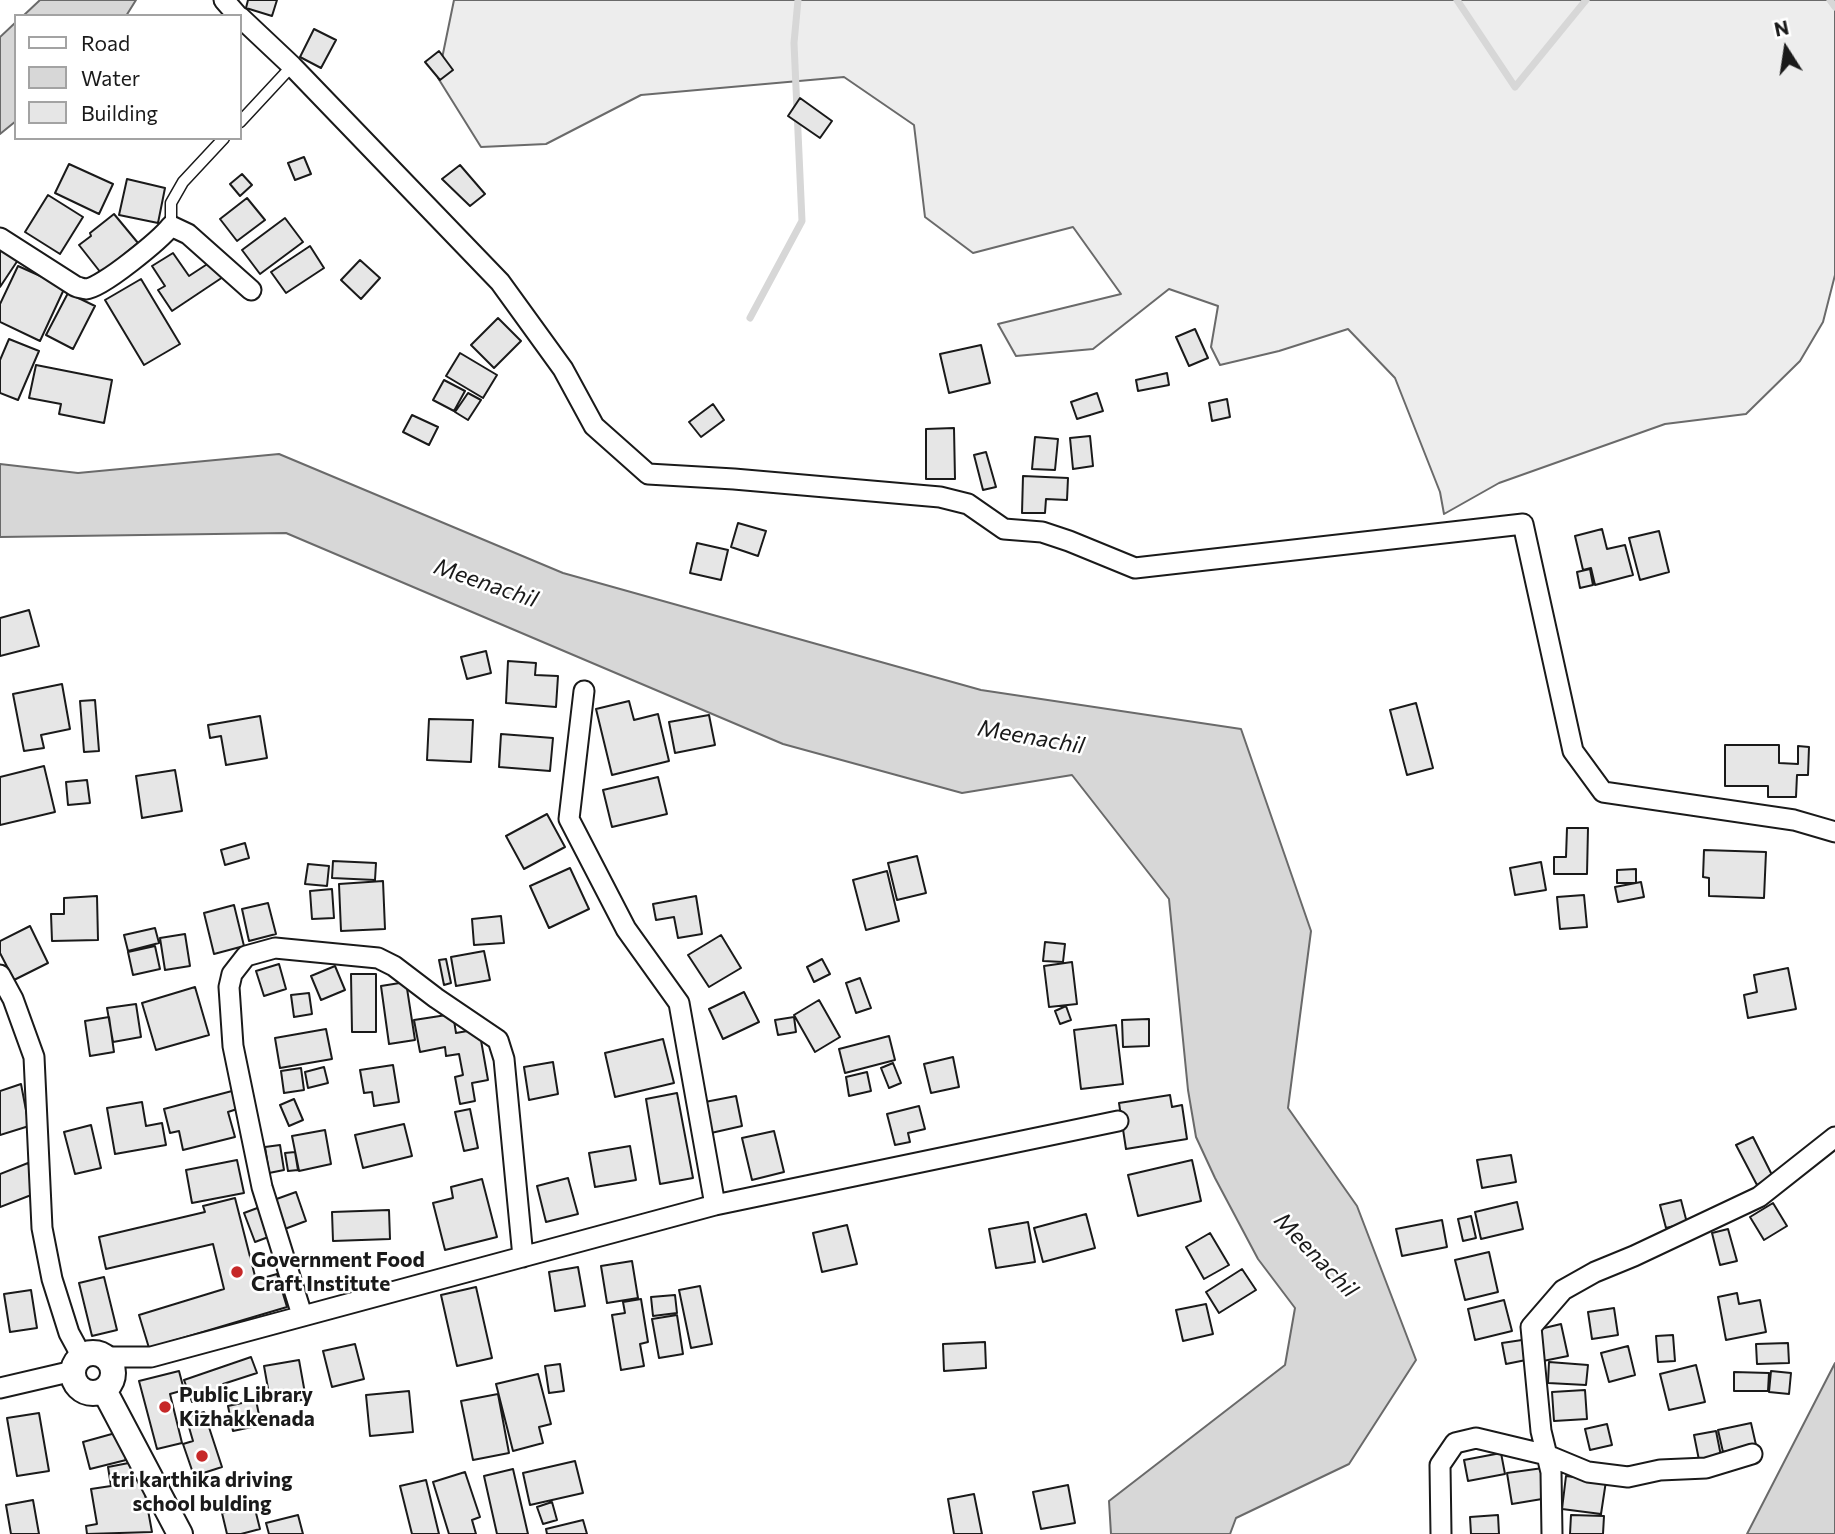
<!DOCTYPE html>
<style>
body{margin:0}
#map{position:relative;width:1835px;height:1534px;overflow:hidden;background:#fff;font-family:Commissioner,sans-serif}
canvas{display:block}
.legend{position:absolute;left:14px;top:14px;width:228px;height:126px;box-sizing:border-box;background:#fff;border:2px solid #a3a3a3;margin:0;padding:9px 12px;list-style:none;font-size:21px;color:#1a1a1a}
.legend li{display:flex;align-items:center;gap:14px;height:35px}
.legend b{width:35px;border:2px solid #a3a3a3}
.north{position:absolute;left:1751px;top:14px;width:70px;height:70px;-webkit-text-stroke:5px #fff;paint-order:stroke;rotate:348deg;font-size:19px;font-weight:700;line-height:28px;text-align:center;color:#1a1a1a}
.north::after{content:'';display:block;margin:auto;width:24px;height:32px;background:#1a1a1a;clip-path:polygon(50% 0,100% 100%,50% 72%,0 100%)}
</style>
<div id="map">
<canvas width="1835" height="1534"></canvas>
<ul class="legend">
<li><b style="height:9px;background:#fff"></b>Road</li>
<li><b style="height:19px;background:#d7d7d7"></b>Water</li>
<li><b style="height:19px;background:#e6e6e6"></b>Building</li>
</ul>
<div class="north">N</div>
</div>
<script>
const ctx = document.querySelector('canvas').getContext('2d');
ctx.lineJoin = 'round';
function paint(path, color) { ctx.fillStyle = color; ctx.fill(path, 'evenodd'); }
function stroke(path, color, width, dash) { ctx.strokeStyle = color; ctx.lineWidth = width; ctx.lineCap = dash ? 'butt' : 'round'; ctx.setLineDash(dash || []); ctx.stroke(path); }
function label(font, color, halo, rows, align = 'center') {
  ctx.font = font + ' Commissioner,sans-serif'; ctx.lineWidth = 5; ctx.setLineDash([]); ctx.textBaseline = 'middle'; ctx.strokeStyle = halo; ctx.fillStyle = color; for (const [text, x, y, turn = 0] of rows) {
    ctx.save(); ctx.translate(x, y); ctx.rotate((+turn || 0) * Math.PI / 180); ctx.textAlign = isNaN(turn) ? turn : align; if (halo) ctx.strokeText(text, 0, 0); ctx.fillText(text, 0, 0); ctx.restore();
  }
}
const built = new Path2D(`
 M454 0H1835V275L1823 322 1800 361 1746 414 1665 424 1499 483 1444 514 1440 492 1395 378 1348 329 1279 351 1220 365 1211 347 1218 306 1169 289 1093 349 1016 356 998 324 1121 294 1073 227 973 253 925 217 914 125 844 77 641 95 546 144 481 147 438 78Z`);
const water = new Path2D(`
 M40 0H136L126 16H23Z
 M16 22V121L0 134V37Z
 M279 454 563 573 981 690 1241 729 1311 931 1288 1108 1357 1206 1416 1360 1349 1464 1236 1518 1230 1534H1111L1109 1501 1285 1365 1295 1308 1258 1259 1215 1178 1196 1137 1188 1090 1169 899 1072 775 962 793 783 744 286 533 0 537V464L78 473Z
 M1835 1363V1534H1747Z`);
const stream = new Path2D(`
 M1457 0 1515 87 1586 0
 M1830 0 1835 7
 M750 318 802 221 794 43 798 0`);
const building = new Path2D(`
 M248 0H277L272 16 246 8Z
 M314 29 336 40 321 68 300 57Z
 M439 51 453 70 440 80 425 62Z
 M800 98 832 121 820 138 788 116Z
 M304 157 311 174 295 180 288 163Z
 M69 164 113 184 99 214 55 193Z
 M460 165 485 194 470 206 442 179Z
 M242 174 252 185 240 196 230 184Z
 M127 179 165 188 158 223 119 215Z
 M48 195 83 217 60 254 25 232Z
 M247 198 265 220 237 241 220 219Z
 M114 214 138 243 101 273 79 245 91 236 90 233Z
 M285 218 303 242 260 274 242 250Z
 M310 246 324 268 286 293 271 272Z
 M0 248 18 260 0 287Z
 M173 253 189 276 215 259 226 275 172 311 158 290 165 286 152 266Z
 M360 260 380 278 361 299 341 280Z
 M18 266 65 287 40 341 0 322V304Z
 M141 279 180 344 144 365 105 300Z
 M68 293 95 306 73 349 46 335Z
 M498 318 521 341 494 368 471 345Z
 M1195 329 1208 358 1189 366 1176 337Z
 M9 339 39 351 18 400 0 393V360Z
 M981 345 990 383 949 393 940 354Z
 M460 353 497 375 483 398 446 376Z
 M36 365 112 380 104 423 59 414 61 404 29 398Z
 M1167 373 1169 385 1138 391 1136 380Z
 M444 380 465 391 454 411 433 400Z
 M468 393 481 400 468 420 455 412Z
 M1097 393 1103 411 1077 419 1071 402Z
 M1227 399 1230 417 1212 421 1209 403Z
 M713 404 724 420 701 437 689 422Z
 M412 415 438 427 429 445 403 432Z
 M954 428 955 479H926V429Z
 M1090 436 1093 466 1073 469 1070 438Z
 M1035 437 1058 439 1055 470 1032 469Z
 M986 452 996 487 983 490 974 455Z
 M1023 476 1068 478 1067 500 1046 499 1045 513H1022Z
 M738 523 766 531 758 556 731 547Z
 M1602 529 1607 549 1625 545 1633 575 1595 585 1591 568 1583 570 1575 536Z
 M1659 531 1669 572 1640 580 1629 538Z
 M697 543 728 550 721 580 690 573Z
 M1590 569 1593 585 1580 588 1577 572Z
 M29 610 39 646 0 656V618Z
 M486 651 491 673 467 679 461 657Z
 M508 661 536 663 535 675 558 676 556 707 506 703Z
 M62 684 70 729 41 735 44 748 24 751 13 694Z
 M95 700 99 751 84 752 80 701Z
 M629 701 634 720 658 714 669 761 612 775 596 709Z
 M1416 703 1433 768 1407 775 1390 710Z
 M709 715 715 745 675 753 669 722Z
 M260 716 267 758 226 765 221 736 210 738 208 725Z
 M429 719 473 720 471 762 427 760Z
 M501 734 553 738 550 771 499 767Z
 M1725 745H1779V763L1798 764V746L1809 747 1808 775H1797L1796 797H1768V786H1725Z
 M44 766 55 812 0 825V777Z
 M175 770 182 811 142 818 136 776Z
 M658 777 667 814 612 827 603 790Z
 M87 780 90 803 68 805 66 782Z
 M547 814 565 847 524 869 506 836Z
 M1567 828H1588L1587 874H1554V857H1566Z
 M245 843 249 858 225 865 221 850Z
 M1704 850 1766 852 1764 898 1709 896V878L1703 877Z
 M917 856 926 893 897 900 888 863Z
 M333 861 376 863 375 880 332 878Z
 M1541 862 1546 890 1515 895 1510 868Z
 M308 864 329 866 327 886 305 884Z
 M570 868 589 909 549 928 530 886Z
 M1636 869V883H1617V870Z
 M887 871 899 921 866 930 853 880Z
 M383 881 385 929 341 931 339 884Z
 M1641 882 1644 897 1618 902 1615 887Z
 M332 889 334 918 312 919 310 891Z
 M1584 895 1587 927 1560 929 1557 897Z
 M97 896 98 940 52 941 51 914H64V898Z
 M696 896 702 934 678 938 674 917 656 920 653 904Z
 M268 903 276 934 249 941 242 909Z
 M234 905 244 946 214 954 204 913Z
 M501 916 504 943 474 945 472 919Z
 M30 926 48 963 14 980 0 953V941Z
 M155 928 159 943 128 951 124 935Z
 M185 934 190 966 165 970 160 938Z
 M721 935 741 968 709 987 688 955Z
 M1045 942 1065 944 1063 962 1043 961Z
 M155 946 160 969 133 975 128 952Z
 M484 951 490 980 456 986 451 957Z
 M446 959 451 983 444 985 439 960Z
 M822 959 830 974 814 982 807 967Z
 M1072 962 1077 1004 1049 1007 1044 966Z
 M279 964 286 989 264 996 256 971Z
 M335 966 345 990 321 1000 311 976Z
 M1788 968 1796 1009 1748 1018 1744 995 1757 992 1754 975Z
 M351 974H376V1032H352Z
 M860 978 871 1008 856 1013 846 983Z
 M406 982 415 1040 389 1044 381 986Z
 M195 987 209 1035 156 1050 142 1003Z
 M744 992 759 1022 723 1039 709 1009Z
 M309 993 312 1014 294 1017 291 995Z
 M819 1000 840 1037 815 1052 794 1015Z
 M136 1004 141 1037 113 1042 107 1008Z
 M1066 1006 1071 1020 1060 1024 1055 1011Z
 M453 1014 456 1033 479 1029 488 1080 472 1083 475 1101 460 1104 455 1077 463 1075 459 1054 446 1056 445 1047 420 1052 414 1020Z
 M109 1017 114 1052 90 1056 85 1021Z
 M794 1017 796 1032 778 1035 775 1020Z
 M1149 1019V1046L1123 1047 1122 1020Z
 M1116 1025 1123 1084 1081 1089 1074 1030Z
 M326 1029 332 1059 280 1068 275 1038Z
 M889 1036 895 1060 845 1073 839 1049Z
 M663 1039 674 1083 615 1097 605 1053Z
 M953 1057 959 1087 931 1093 924 1064Z
 M553 1062 558 1094 529 1100 524 1067Z
 M893 1063 901 1083 889 1088 881 1068Z
 M393 1065 399 1102 374 1106 372 1092 364 1093 360 1070Z
 M324 1067 328 1083 308 1088 305 1072Z
 M301 1068 304 1090 284 1093 281 1071Z
 M867 1072 871 1091 849 1096 846 1077Z
 M21 1084 29 1126 0 1135V1091Z
 M232 1091 237 1109 228 1112 235 1137 183 1150 179 1131 170 1133 164 1109Z
 M677 1093 693 1178 660 1184 646 1099Z
 M1170 1095 1172 1107 1182 1105 1187 1139 1126 1149 1119 1103Z
 M736 1096 742 1126 711 1133 705 1102Z
 M294 1099 303 1120 289 1126 280 1105Z
 M142 1102 146 1126 162 1123 166 1145 115 1154 107 1108Z
 M919 1106 925 1129 908 1133 910 1142 895 1145 887 1114Z
 M470 1109 478 1148 464 1151 455 1112Z
 M404 1124 412 1156 363 1168 355 1135Z
 M91 1125 101 1168 75 1174 64 1132Z
 M325 1130 331 1164 299 1171 292 1136Z
 M774 1131 784 1172 752 1180 742 1138Z
 M1753 1137 1773 1177 1757 1185 1736 1145Z
 M280 1145 284 1170 269 1173 265 1147Z
 M630 1146 636 1180 595 1187 589 1153Z
 M295 1152 298 1170 288 1171 285 1153Z
 M1511 1155 1516 1182 1482 1188 1477 1160Z
 M237 1160 244 1193 192 1203 186 1170Z
 M1192 1160 1201 1201 1138 1216 1128 1175Z
 M28 1163 39 1192 0 1207V1174Z
 M568 1178 578 1214 546 1222 537 1186Z
 M482 1179 497 1237 445 1250 433 1203 453 1198 451 1187Z
 M296 1192 306 1221 282 1230 271 1201Z
 M235 1198 256 1280 277 1274 287 1307 149 1348 139 1315 224 1289 213 1244 106 1269 99 1237 205 1212 203 1206Z
 M1681 1200 1687 1223 1666 1228 1660 1205Z
 M1517 1202 1523 1229 1481 1239 1475 1212Z
 M1773 1203 1787 1226 1764 1240 1750 1217Z
 M268 1204 279 1233 255 1242 244 1213Z
 M389 1210 390 1239 333 1241 332 1212Z
 M1086 1214 1095 1248 1043 1262 1034 1228Z
 M1471 1216 1476 1238 1463 1241 1458 1219Z
 M1442 1220 1447 1247 1402 1256 1396 1229Z
 M1028 1222 1035 1262 996 1268 989 1229Z
 M847 1225 857 1264 822 1272 813 1233Z
 M1728 1229 1737 1261 1720 1265 1712 1233Z
 M1210 1233 1229 1265 1204 1279 1186 1247Z
 M1489 1252 1498 1292 1465 1300 1455 1260Z
 M632 1261 638 1298 607 1303 601 1266Z
 M578 1267 585 1306 555 1311 549 1272Z
 M1242 1269 1256 1290 1219 1313 1206 1292Z
 M104 1277 117 1330 92 1336 79 1283Z
 M700 1286 712 1344 691 1348 679 1290Z
 M476 1287 492 1358 457 1366 441 1295Z
 M31 1290 37 1328 10 1332 4 1294Z
 M1737 1293 1739 1304 1760 1300 1766 1332 1726 1340 1718 1297Z
 M675 1295 677 1313 653 1316 651 1297Z
 M641 1299 648 1342 640 1344 644 1366 621 1370 612 1315 625 1313 623 1302Z
 M1504 1300 1512 1331 1475 1340 1468 1309Z
 M1206 1304 1213 1334 1183 1341 1176 1310Z
 M1614 1308 1618 1335 1592 1339 1588 1312Z
 M677 1315 683 1354 659 1358 652 1319Z
 M1561 1324 1568 1356 1543 1361 1536 1330Z
 M1673 1335 1675 1361 1658 1362 1656 1336Z
 M1522 1340 1526 1360 1506 1364 1502 1343Z
 M985 1342 986 1368 944 1371 943 1344Z
 M1788 1343 1789 1363 1757 1364 1756 1344Z
 M355 1344 364 1379 332 1387 323 1351Z
 M1628 1346 1635 1375 1609 1382 1601 1353Z
 M251 1357 257 1373 223 1384 225 1391 192 1402 184 1380Z
 M299 1360 306 1399 286 1403 284 1392 269 1394 264 1366Z
 M1549 1362 1588 1365 1586 1385 1548 1383Z
 M560 1364 564 1391 549 1393 545 1366Z
 M1696 1365 1705 1402 1669 1410 1660 1374Z
 M179 1371 184 1390 170 1394 182 1443 157 1449 139 1381Z
 M1771 1371 1791 1373 1789 1394 1769 1392Z
 M1734 1372 1769 1373 1768 1391H1734Z
 M538 1374 551 1424 539 1427 543 1443 513 1451 496 1384Z
 M1585 1390 1587 1419 1554 1421 1552 1392Z
 M409 1391 413 1432 370 1436 366 1395Z
 M498 1394 509 1453 473 1460 461 1401Z
 M256 1400 261 1425 233 1431 228 1406Z
 M204 1412 222 1467 194 1476 183 1444 193 1441 186 1417Z
 M39 1413 49 1471 17 1476 7 1418Z
 M1751 1423 1756 1445 1723 1452 1718 1430Z
 M1607 1424 1612 1445 1590 1450 1585 1429Z
 M1716 1431 1721 1456 1699 1460 1694 1435Z
 M119 1432 126 1460 90 1469 83 1442Z
 M1501 1453 1505 1474 1468 1481 1464 1460Z
 M139 1461 152 1532 87 1534 86 1526 97 1524 91 1489 111 1486 108 1467Z
 M575 1461 583 1493 530 1505 523 1473Z
 M1543 1468 1548 1498 1512 1504 1507 1473Z
 M513 1469 528 1534H497L484 1476Z
 M465 1472 480 1517 472 1520 476 1534H449L433 1482Z
 M1566 1476 1606 1481 1601 1514 1562 1509Z
 M426 1480 439 1534H412L400 1486Z
 M1068 1485 1075 1523 1041 1529 1033 1492Z
 M974 1494 982 1534H954L948 1499Z
 M33 1500 39 1534H11L6 1505Z
 M552 1502 557 1520 543 1524 537 1507Z
 M254 1505 260 1529 241 1534H227L222 1513Z
 M298 1515 303 1534H269L266 1523Z
 M1498 1515 1499 1534H1471L1470 1517Z
 M1571 1515 1604 1516 1603 1534H1570Z
 M583 1520 587 1534H547L546 1529Z`);
const service = new Path2D(`
 M240 122 292 66
 M171 226V203L183 182 224 138`);
const minor = new Path2D(`
 M224 0 238 16
 M240 17 292 66 500 282 563 369 594 426 648 474 734 479 940 497 968 504 1004 529 1042 532 1069 541 1135 568 1523 524 1573 751 1603 792 1794 820 1835 832
 M0 238 75 286C76 287 85 289 86 289 102 288 161 239 171 226L188 234 251 290
 M584 691 569 819 626 929 679 1003 715 1205
 M0 975 13 999 34 1057 42 1228 52 1279 69 1333 82 1357
 M302 1315 262 1187 233 1046 229 987 232 974 246 956 275 948 378 958 394 966 436 998 498 1040 504 1059 523 1257
 M105 1357H151L715 1205 1118 1121
 M0 1388 73 1371
 M1441 1534 1440 1465 1455 1443 1476 1438 1547 1455 1588 1472 1628 1477 1660 1470 1706 1468 1752 1454
 M1552 1534 1551 1472 1541 1431 1531 1327 1563 1290 1595 1272 1634 1256 1759 1197 1835 1137`);
const tertiary = new Path2D(`
 M73 1373a20 20 0 1 1 40 0a20 20 0 1 1-40 0Z
 M104 1390 180 1534`);
const markers = [
 [237,1272,7,"#c62828"],
 [165,1407,7,"#c62828"],
 [202,1456,7,"#c62828"]
];
const poiNames = [
 ["Government Food",251,1260],
 ["Craft Institute",251,1284],
 ["Public Library",179,1395],
 ["Kizhakkenada",179,1419],
 ["tri karthika driving",202,1480,"center"],
 ["school bulding",202,1504,"center"]
];
const waterNames = [
 ["Meenachil",486,583,19],
 ["Meenachil",1031,737,10],
 ["Meenachil",1316,1255,46]
];
paint(built, '#ededed');
stroke(built, '#6a6a6a', 2);
paint(water, '#d7d7d7');
stroke(water, '#6a6a6a', 2);
stroke(stream, '#d7d7d7', 7);
paint(building, '#e6e6e6');
stroke(building, '#1a1a1a', 2);
stroke(service, '#1a1a1a', 13);
stroke(minor, '#1a1a1a', 23);
stroke(tertiary, '#1a1a1a', 28);
stroke(service, '#fff', 10);
stroke(minor, '#fff', 19);
stroke(tertiary, '#fff', 24);
for (const [x, y, r, color] of markers) { const dot = new Path2D(); dot.arc(x, y, r, 0, 2 * Math.PI); ctx.fillStyle = color; ctx.fill(dot); stroke(dot, '#fff', 2.5); }
label('bold 21px', '#1a1a1a', '#fff', poiNames, 'left');
label('italic 23px', '#1a1a1a', '#fff', waterNames);
</script>
